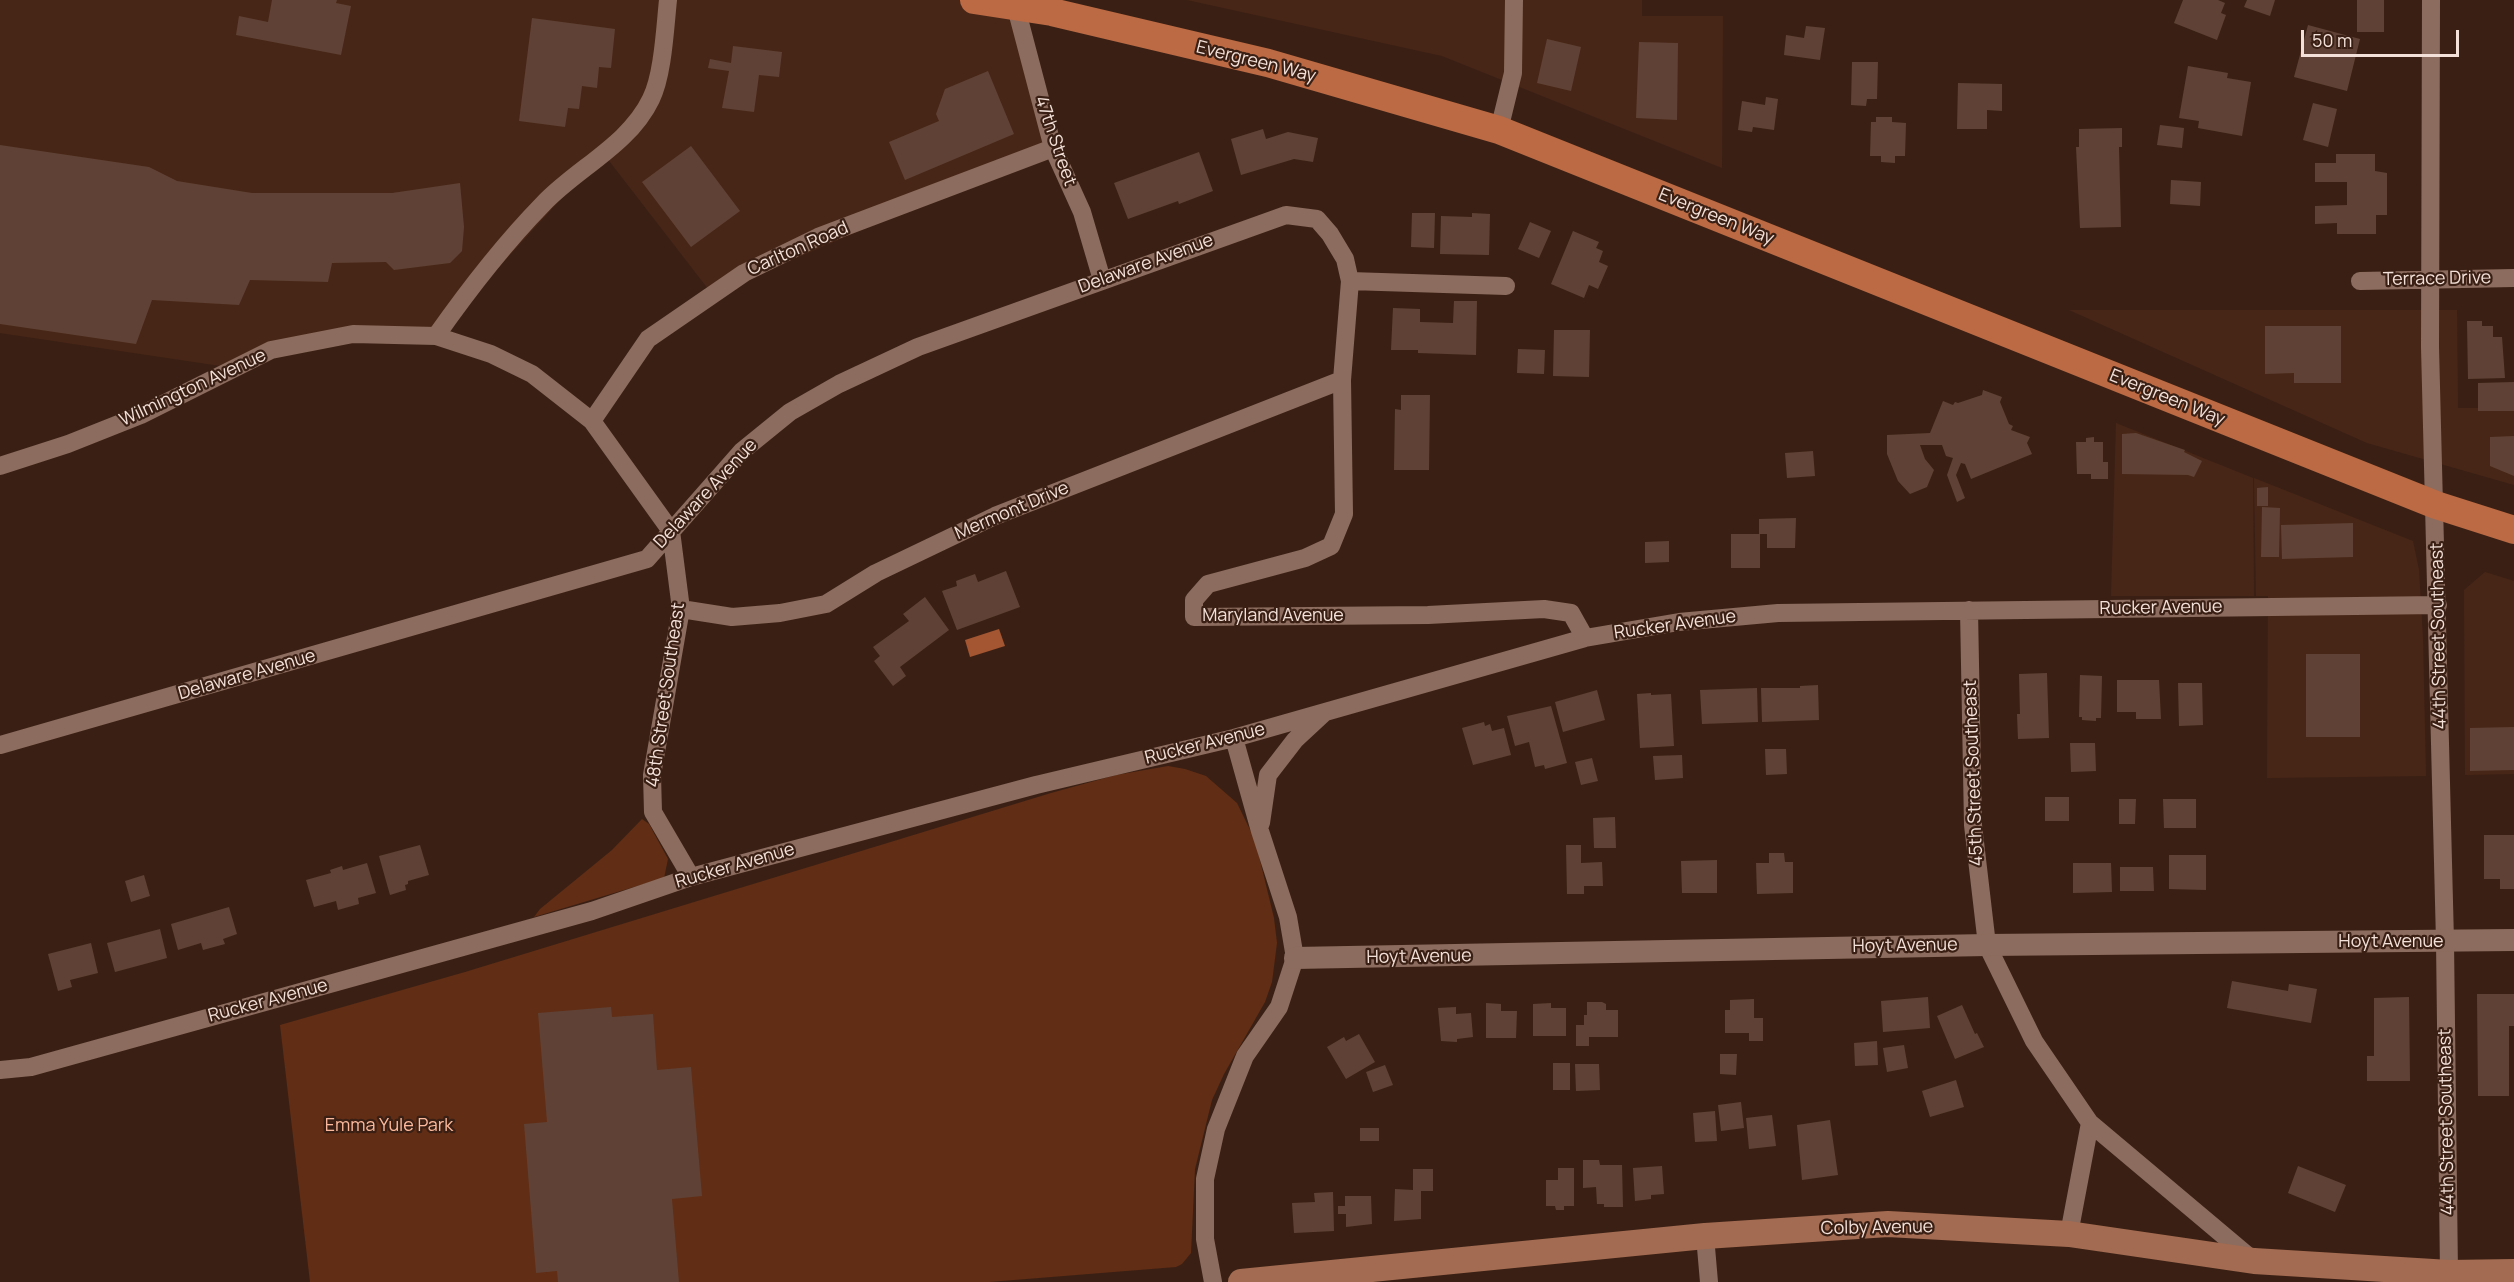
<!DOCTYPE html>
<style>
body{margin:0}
#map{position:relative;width:2514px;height:1282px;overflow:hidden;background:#3a2014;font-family:Manrope,sans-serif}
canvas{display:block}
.scale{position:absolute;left:2301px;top:30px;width:158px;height:27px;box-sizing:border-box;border:3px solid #f3e0d8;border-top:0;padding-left:8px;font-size:18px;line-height:21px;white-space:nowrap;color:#f3e0d8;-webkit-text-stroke:4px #3a2014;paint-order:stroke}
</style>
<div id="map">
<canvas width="2514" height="1282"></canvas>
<div class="scale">50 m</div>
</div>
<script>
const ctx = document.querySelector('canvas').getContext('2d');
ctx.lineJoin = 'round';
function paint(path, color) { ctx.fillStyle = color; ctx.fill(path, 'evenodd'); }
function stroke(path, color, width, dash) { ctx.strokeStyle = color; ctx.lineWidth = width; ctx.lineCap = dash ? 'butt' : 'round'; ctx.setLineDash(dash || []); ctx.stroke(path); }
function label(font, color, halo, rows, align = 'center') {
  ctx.font = font + ' Manrope,sans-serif'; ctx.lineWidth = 4.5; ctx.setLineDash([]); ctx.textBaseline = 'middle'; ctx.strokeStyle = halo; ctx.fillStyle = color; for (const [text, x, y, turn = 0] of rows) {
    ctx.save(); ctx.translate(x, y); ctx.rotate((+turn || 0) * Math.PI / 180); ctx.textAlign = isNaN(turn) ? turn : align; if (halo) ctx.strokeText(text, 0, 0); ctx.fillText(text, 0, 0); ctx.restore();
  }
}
const built = new Path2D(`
 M0 0H1014L1053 148 712 294 603 153 436 336 353 334 234 368 0 333Z
 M1187 0H1642V16H1723L1722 168 1442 56Z
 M2069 310H2457L2458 408H2514V485L2367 443Z
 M2116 423 2253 478 2254 596H2111Z
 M2254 478 2413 541 2419 570 2423 639 2426 776 2267 778 2268 596H2256Z
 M2485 572 2514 581V774L2465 775 2464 590Z`);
const green = new Path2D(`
 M1168 766 1185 769 1206 776 1237 803 1255 840 1274 918 1277 943 1272 982 1265 1002 1224 1074 1212 1100 1195 1169 1191 1253 1182 1264 1176 1267 989 1282H310L280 1025 465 972 1051 793 1116 775Z
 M642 819 649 824 668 859 664 878 534 917 540 909 612 850Z`);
const water = new Path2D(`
 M999 629 1005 646 970 657 965 640Z`);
const building = new Path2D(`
 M272 0H337L336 3 351 6 341 55 236 35 239 16 268 22Z
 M2183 0H2218L2225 3 2221 13 2226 15 2217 40 2174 23Z
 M2247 0H2275L2270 16 2244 7Z
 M2357 0H2384V32H2357Z
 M532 18 615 29 611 68 599 67 597 88 582 86 579 109 568 108 565 127 519 121Z
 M2308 25 2360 39 2347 91 2294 77Z
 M1806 26 1825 28 1820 60 1784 55 1786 35 1804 38Z
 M1547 39 1581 47 1571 91 1537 83Z
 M1639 42 1678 43 1677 120 1636 118Z
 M733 46 782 52 779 77 759 75 754 112 722 108 729 71 708 68 710 59 731 63Z
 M1852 62H1878L1877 99H1867L1866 106 1851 105Z
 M2188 66 2228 73 2227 78 2251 82 2242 136 2198 128 2199 121 2179 118Z
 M988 71 1014 134 905 180 889 142 939 121 936 114 945 89Z
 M1958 83 2002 84V111L1987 110V129H1957Z
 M1766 97 1778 99 1774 130 1753 127 1752 132 1738 130 1742 101 1765 105Z
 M2313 103 2337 109 2328 147 2303 140Z
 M1876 117H1892V122L1906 123 1905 156H1895V163L1881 162V156H1870L1871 122H1876Z
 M2160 125 2184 128 2182 148 2157 145Z
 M2122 128V147H2119L2121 227 2080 228 2076 147H2079V129Z
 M1263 129 1266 139 1288 132 1318 138 1313 162 1294 159 1241 175 1231 139Z
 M0 145 149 167 177 181 252 193H392L460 183 464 227 462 251 450 263 394 270 386 262 332 263 328 282 250 280 239 305 152 300 136 344 0 324Z
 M691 146 740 211 691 247 642 182Z
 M1199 152 1213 191 1179 204 1178 201 1128 219 1114 183Z
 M2336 154H2375V171L2387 173V215H2376V234H2337V223L2315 224V206L2347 205V182H2315V163H2336Z
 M2171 180 2201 182 2200 206 2170 204Z
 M1412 213H1435L1434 248 1411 247Z
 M1472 213 1490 214 1489 255 1440 254 1441 216 1472 217Z
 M1530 222 1551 231 1539 258 1518 249Z
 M1573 231 1599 242 1596 248 1603 251 1599 262 1608 266 1598 289 1589 285 1584 298 1551 284Z
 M1454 301H1477L1476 355 1418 353V350H1391L1393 308 1420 309V322L1453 323Z
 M2467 321H2482V326H2493V337H2502L2505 378 2468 379Z
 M2265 326H2341V383H2294V373L2265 374Z
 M1554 330H1590L1589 377 1553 376Z
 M1518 349 1545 350 1544 374 1517 373Z
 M2514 382V411H2478V383Z
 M1983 390 2002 397 2000 402 2009 424 2013 426 2011 430 2030 437 2027 443 2032 454 1971 479 1965 464 1961 463 1956 475 1965 498 1957 502 1947 475 1953 458 1946 456 1942 445H1920L1925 459 1934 470 1927 487 1910 494 1898 481 1887 454V435L1930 433 1943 401 1953 405 1955 402 1958 403 1982 395Z
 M1401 395H1430L1429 470H1394L1395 409 1401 410Z
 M2136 433 2185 450 2184 452 2202 461 2194 477 2188 475 2122 474V434Z
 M2514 436V476L2490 466V437Z
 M2094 437V442H2103V462H2108V479H2091V474H2077L2076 442H2086V438Z
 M1813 451 1815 476 1787 478 1785 453Z
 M2268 487V506H2257V488Z
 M2262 507 2280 508 2279 557H2261Z
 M1796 518 1795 548H1767V534H1759V519Z
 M2353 523V557L2282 559 2281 525Z
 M1731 534H1760V568H1731Z
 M1669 541V562L1645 563V542Z
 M1006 571 1020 607 957 630 942 591 957 586 956 581 975 574 978 582Z
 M925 597 949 630 900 667 906 676 893 686 874 661 880 656 873 647 909 621 903 614Z
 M2306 654H2360V737H2306Z
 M2047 673 2049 738 2018 739 2017 714H2020L2019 674Z
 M2080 675 2102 676 2101 718H2096V721L2082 720V717H2079Z
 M2117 680H2159L2161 719H2136V712H2117Z
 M2178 683H2202L2203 725 2179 726Z
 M1818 685 1819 720 1762 722 1761 688H1800V686Z
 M1757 688 1758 722 1702 724 1700 690Z
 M1597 690 1605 720 1563 732 1555 702Z
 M1651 693V695L1671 694 1674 746 1640 748 1637 694Z
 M1551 706 1567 763 1545 769 1544 765 1535 767 1529 742 1515 746 1507 716Z
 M1484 722 1485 726 1490 724 1492 731 1504 728 1511 755 1473 765 1462 728Z
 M2514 727V770L2470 771V728Z
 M2070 743H2095L2096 771 2071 772Z
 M1765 749H1786L1787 774 1766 775Z
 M1682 755 1683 778 1655 780 1653 756Z
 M1592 758 1598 781 1581 785 1575 762Z
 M2045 797H2069V821H2045Z
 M2119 799H2136L2135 824H2119Z
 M2163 799H2196V828H2164Z
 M1615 817 1616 848H1594L1593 818Z
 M2484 835H2514V889H2500V879H2484Z
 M420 845 429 875 408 881V884L405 885 406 890 390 895 379 856Z
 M1566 845H1581V863L1602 862 1603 886H1584V894H1567Z
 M1769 853H1784L1785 862H1793V893L1757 894 1756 863H1769Z
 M2169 855H2206V890L2169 889Z
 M1717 860V893H1682L1681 861Z
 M367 863 376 893 358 898 359 904 338 910 336 901 314 907 306 880 331 873 330 870 342 866 343 870Z
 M2073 863H2111L2112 892 2073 893Z
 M2120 867H2153L2154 891H2120Z
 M144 875 150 896 131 902 125 881Z
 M229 907 237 934 223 939 225 944 203 950 201 943 178 950 171 924Z
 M160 929 167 958 115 972 107 943Z
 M91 943 98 973 70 980 72 987 58 991 48 954Z
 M2232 981 2288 991 2289 984 2317 989 2311 1023 2227 1008Z
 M2477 994H2514V1026H2509V1096H2478Z
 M1928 997 1930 1028 1883 1032 1881 1001Z
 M2409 997 2410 1081H2367V1056H2374V998Z
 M1754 999V1018H1763V1041H1749V1033H1725V1010H1730V1000Z
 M1587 1002H1602L1606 1004V1010H1618V1037H1589V1046H1576V1025H1584V1015H1587Z
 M1486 1003 1501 1004V1011H1517L1516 1038H1486Z
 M1551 1003V1008H1566V1036H1533V1004Z
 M1962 1005 1975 1034 1977 1033 1984 1047 1955 1059 1937 1016Z
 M611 1007 612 1017 653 1014 657 1070 691 1067 702 1196 672 1199 679 1282H558L557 1271 536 1273 524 1124 547 1122 538 1013Z
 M1456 1007V1014L1471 1013 1473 1037 1457 1039V1042L1441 1041 1438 1008Z
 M1359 1034 1375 1062 1346 1079 1327 1047 1344 1037 1346 1041Z
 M1877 1041 1878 1065 1855 1066 1854 1043Z
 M1904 1045 1908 1068 1887 1072 1883 1048Z
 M1720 1054H1737L1736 1075 1720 1074Z
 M1553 1063H1570V1090H1553Z
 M1575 1064H1599L1600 1090 1576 1091Z
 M1385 1065 1393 1085 1373 1092 1366 1072Z
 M1956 1080 1964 1107 1930 1117 1922 1091Z
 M1741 1102 1744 1128 1721 1131 1718 1105Z
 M1715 1111 1717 1141 1695 1142 1693 1113Z
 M1772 1115 1776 1146 1749 1149 1746 1118Z
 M1830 1120 1838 1175 1802 1180 1797 1125Z
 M1360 1128H1379V1141H1360Z
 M1583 1160H1599L1600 1165H1622L1623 1207H1604V1204H1597L1596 1187 1583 1188Z
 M1662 1166 1664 1194 1651 1195V1199L1635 1201 1633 1168Z
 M2298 1166 2346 1185 2335 1212 2288 1193Z
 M1558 1168H1574V1206H1564V1210H1556L1555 1206H1546V1180H1558Z
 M1413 1169H1433V1191H1421V1219L1394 1221 1395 1189 1413 1190Z
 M1333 1192 1334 1231 1294 1233 1292 1203 1315 1202 1314 1193Z
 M1345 1196H1371L1372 1224 1346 1227V1214H1338V1206H1345Z`);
const minor = new Path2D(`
 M1014 0 1053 148 1082 212 1102 280
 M2431 0 2430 347 2445 941 2449 1273
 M1499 130 1513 73 1514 0
 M1350 281 1506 286
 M2360 281 2514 278
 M436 336 491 354 532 374 592 421 671 531 681 609 652 775 653 812 691 877
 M592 421 648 339 744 273 818 237 1053 148
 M0 466 68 444 141 415 271 350 353 334 436 336C469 289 503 245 543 204 577 168 629 145 651 99 663 75 665 28 668 0
 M681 609 732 617 780 613 826 604 876 573 995 516 1342 380
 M1969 610 1973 825 1987 945 2034 1041 2090 1123 2254 1261
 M0 745 647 559 742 451 790 412 839 384 918 347 1286 215 1317 219 1330 234 1345 259 1350 281 1342 380 1344 514 1331 546 1305 558 1208 584 1194 600V617L1428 615 1544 609 1571 613 1585 638
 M1261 823 1268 775 1295 740 1323 714
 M0 1070 31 1067 592 911 691 877 1036 785 1234 738 1585 638 1679 622 1778 613 2438 605
 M2069 1234 2090 1123
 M1705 1236 1709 1282
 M1213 1282 1205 1239V1179L1216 1129 1245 1056 1279 1007 1295 958 1288 917 1260 831 1234 738`);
const tertiary = new Path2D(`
 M1295 958 1987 945 2514 940`);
const secondary = new Path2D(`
 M1241 1282 1705 1236 1888 1224 2069 1234 2254 1261 2449 1273 2514 1272`);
const primary = new Path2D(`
 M974 0 1052 12 1268 63 1499 130 2436 505 2514 530`);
const streetNames = [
 ["Evergreen Way",1256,62,14],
 ["47th Street",1055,141,71],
 ["Evergreen Way",1716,217,22],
 ["Carlton Road",798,249,-24],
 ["Delaware Avenue",1146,264,-20],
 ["Terrace Drive",2437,279,-1],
 ["Wilmington Avenue",193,388,-25],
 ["Evergreen Way",2167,398,22],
 ["Delaware Avenue",706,494,-47],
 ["Mermont Drive",1012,511,-23],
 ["Rucker Avenue",2161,608,-1],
 ["Maryland Avenue",1273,616],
 ["Rucker Avenue",1675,625,-8],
 ["44th Street Southeast",2439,636,-91],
 ["Delaware Avenue",247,675,-16],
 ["48th Street Southeast",666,695,-82],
 ["Rucker Avenue",1205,744,-14],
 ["45th Street Southeast",1974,773,-92],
 ["Rucker Avenue",735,866,-16],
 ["Hoyt Avenue",2391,942],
 ["Hoyt Avenue",1905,946,-1],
 ["Hoyt Avenue",1419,957,-1],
 ["Rucker Avenue",268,1001,-15],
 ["44th Street Southeast",2447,1122,-91],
 ["Colby Avenue",1877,1228,-1]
];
const parkNames = [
 ["Emma Yule Park",389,1126]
];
paint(built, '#482617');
paint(green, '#612d15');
paint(water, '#a45531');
paint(building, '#5f4235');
stroke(minor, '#8c6c5e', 18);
stroke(tertiary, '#8c6c5e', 22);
stroke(secondary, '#a36b51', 26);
stroke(primary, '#bb6a44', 28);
label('18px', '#f3e0d8', '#3a2014', streetNames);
label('18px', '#fcb99c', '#3a2014', parkNames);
</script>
